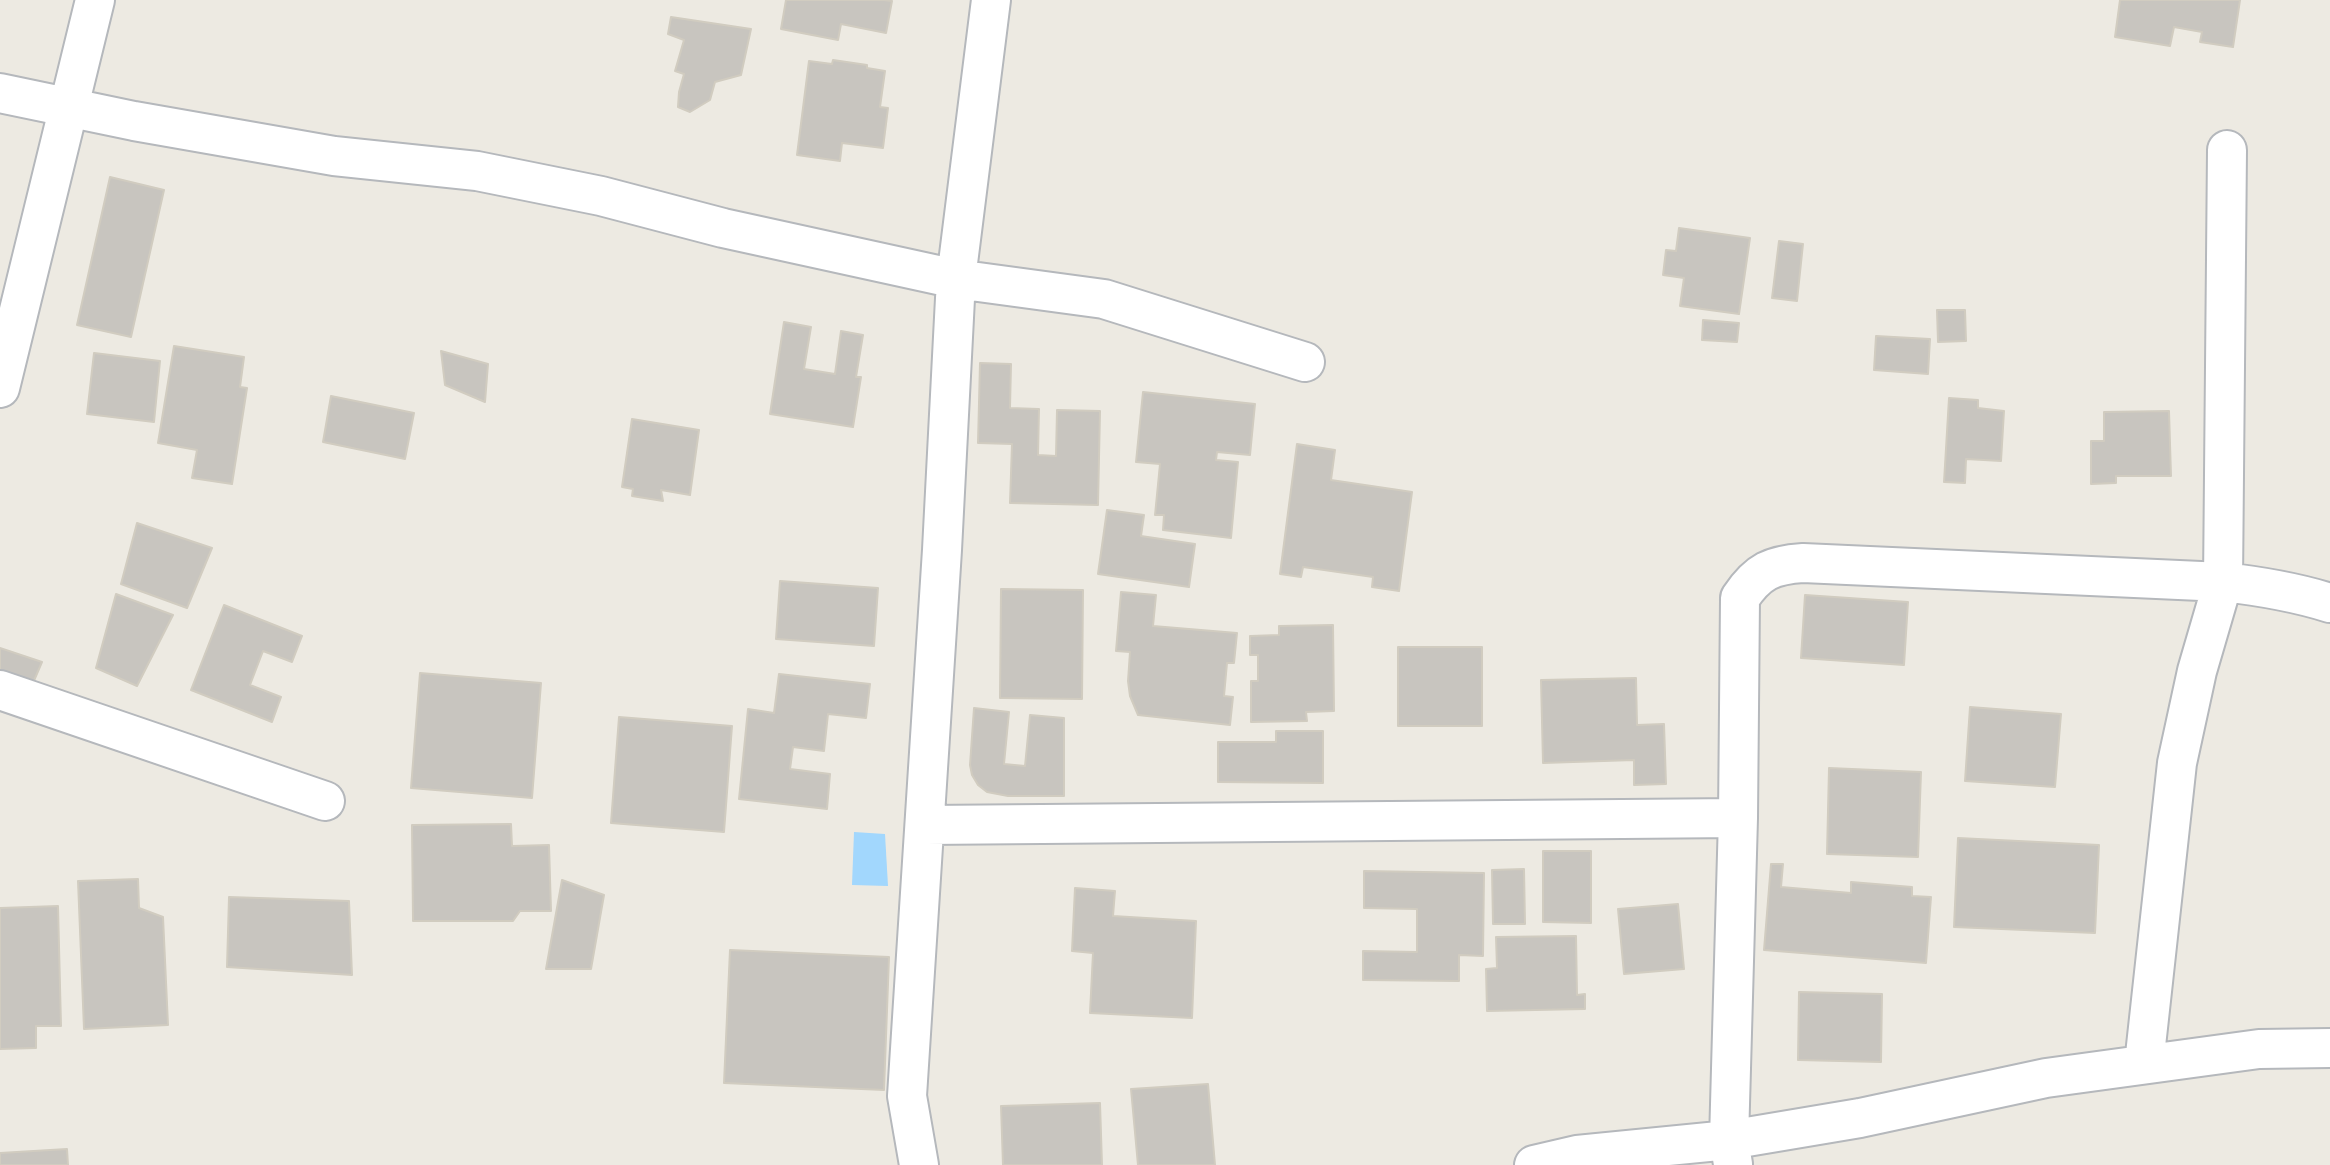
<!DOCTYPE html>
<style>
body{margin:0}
canvas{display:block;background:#edeae2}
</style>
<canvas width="2330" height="1165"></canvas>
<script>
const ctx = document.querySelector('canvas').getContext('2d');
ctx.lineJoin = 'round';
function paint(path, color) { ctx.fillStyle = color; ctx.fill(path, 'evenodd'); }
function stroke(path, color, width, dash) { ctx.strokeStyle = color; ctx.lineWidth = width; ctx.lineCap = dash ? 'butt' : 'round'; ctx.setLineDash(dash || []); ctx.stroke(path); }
const water = new Path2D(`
 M854 832 885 834 888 886 852 885Z`);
const building = new Path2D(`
 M786 0H884L892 1 886 33 841 24 838 40 781 29Z
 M2120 0H2240L2233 47 2200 42 2202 32 2174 27 2170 46 2115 37Z
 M671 17 751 29 741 75 715 82 710 100 690 112 678 107 679 92 684 74 675 71 684 40 668 34Z
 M833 60 867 65V68L885 71 880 107 888 108 883 148 842 143 840 161 797 155 809 61 832 64Z
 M110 177 164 190 131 337 77 325Z
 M1679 228 1750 238 1739 314 1680 306 1684 278 1663 275 1666 250 1676 251Z
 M1779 241 1803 244 1797 301 1772 298Z
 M1937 310H1965L1966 341 1938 342Z
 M1703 320 1739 323 1737 342 1702 340Z
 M784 322 811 327 804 369 835 374 841 331 863 335 856 377H861L853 427 770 414Z
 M1876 336 1930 339 1928 374 1874 370Z
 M174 346 244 357 240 387 247 388 232 484 192 478 197 450 158 443Z
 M441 351 488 364 485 402 445 385Z
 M94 353 160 361 154 422 87 414Z
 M980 363 1011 364 1010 408 1039 409 1038 455 1056 456 1057 410 1100 411 1098 505 1010 503 1012 444 978 443Z
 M1143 392 1255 404 1250 455 1217 452 1216 460 1238 462 1231 538 1163 530 1164 515H1155L1160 464 1136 462Z
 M331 396 414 413 405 459 323 442Z
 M1949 398 1978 400V408L2004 411 2001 461 1966 459 1965 483 1944 482Z
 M2169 411 2171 476H2116V483L2091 484V441H2104V412Z
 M632 419 699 430 690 495 661 490 663 501 632 496 633 489 622 487Z
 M1297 444 1335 450 1331 480 1412 492 1399 591 1372 587 1373 577 1303 567 1301 577 1280 574Z
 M1107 510 1144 515 1141 536 1195 544 1189 587 1098 574Z
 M137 523 212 548 187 608 121 584Z
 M780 581 878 588 874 646 776 639Z
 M1001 589 1083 590 1082 699 1000 698Z
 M1121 592 1156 595 1153 626 1237 633 1234 663H1227L1224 696 1233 697 1230 725 1138 715 1130 696 1128 681 1130 652 1116 651Z
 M116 594 173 615 137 686 96 668Z
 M1805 595 1908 602 1904 665 1801 658Z
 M224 605 302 636 292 662 263 651 250 685 281 697 272 722 191 690Z
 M1333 625 1334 711 1306 712 1307 721 1251 722V681H1258V655H1250V636L1279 635V626Z
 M1398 647H1482V726H1398Z
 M0 648 42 662 33 683 0 670Z
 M420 673 541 683 532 798 411 788Z
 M779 674 870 684 866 718 828 714 824 751 793 747 790 769 830 774 827 809 739 799 748 709 774 713Z
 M1636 678 1637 725 1664 724 1666 784 1634 785V760L1543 763 1541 680Z
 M1970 707 2061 714 2055 787 1965 781Z
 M974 708 1009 712 1004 764 1025 766 1030 715 1064 718V796H1008L987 792 978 785 972 775 970 765Z
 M619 717 732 726 724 832 611 823Z
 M1276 731H1323V783L1218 782V742H1276Z
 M1829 768 1921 772 1918 857 1827 854Z
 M511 824 512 846 549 845 551 911H520L513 921H413L412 825Z
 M1958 838 2099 845 2095 933 1954 927Z
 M1543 851H1591V923L1543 922Z
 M1771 864H1783L1781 887 1851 893V882L1912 887V896L1931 897 1926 963 1764 950Z
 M1524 869 1525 924H1493L1492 870Z
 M1364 871 1484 873 1483 956 1459 955V981L1363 980V951L1417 952V909L1364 908Z
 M138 879 139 908 163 917 168 1025 84 1029 78 881Z
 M562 880 604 895 591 969H546Z
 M1075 888 1115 891 1113 916 1196 921 1192 1018 1090 1013 1093 953 1072 951Z
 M229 897 349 901 352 975 227 967Z
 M1678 904 1684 969 1624 974 1618 909Z
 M58 906 61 1026H36V1048L0 1049V908Z
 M1576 936 1577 995 1585 994V1009L1487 1011 1486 969 1497 968 1496 937Z
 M730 950 889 957 884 1090 724 1083Z
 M1799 992 1882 994 1881 1062 1798 1060Z
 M1208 1084 1215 1165H1138L1131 1089Z
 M1100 1103 1102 1165H1003L1001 1106Z
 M67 1149 68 1165H0V1153Z`);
const minor = new Path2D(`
 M0 93 134 121 334 156 477 171 601 196 723 228 956 279 1104 299 1305 362
 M0 388 95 0
 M0 690 325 801
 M1738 818 1740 598C1758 571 1772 565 1803 563L2223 582C2259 586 2295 592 2330 603
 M926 825 1738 818 1729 1140 1860 1118 2046 1078 2259 1049 2330 1048
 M2144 1064 2177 763 2197 671 2223 582 2227 150
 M919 1165 907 1096 942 550 956 279 991 0
 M1534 1165 1577 1155 1729 1140 1733 1164`);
paint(water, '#a2d7fd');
paint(building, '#c8c5bf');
stroke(building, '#d1ccc0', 2);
stroke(minor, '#b5b8bc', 42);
stroke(minor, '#fff', 38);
</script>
